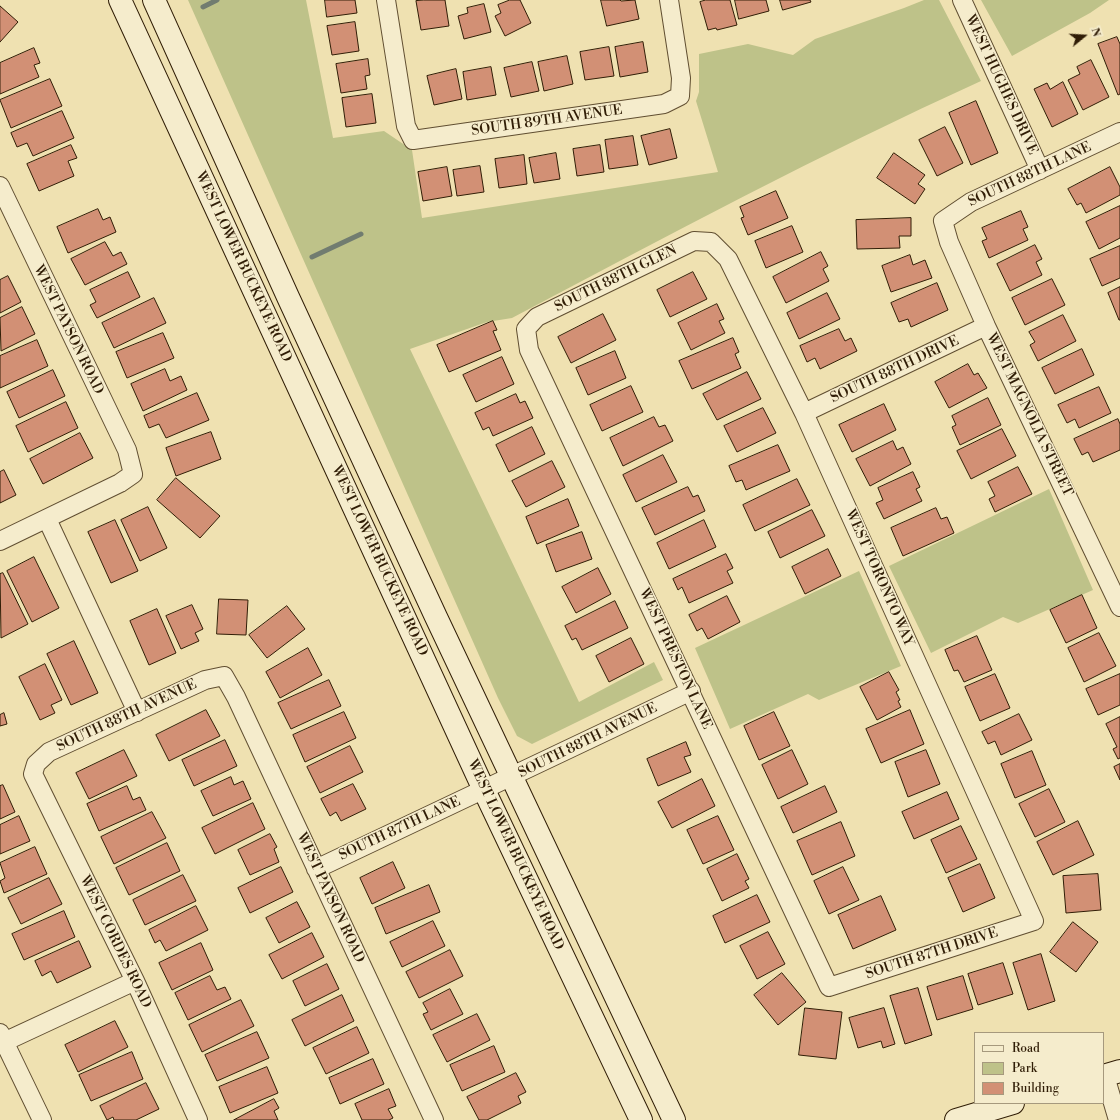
<!DOCTYPE html>
<style>
body{margin:0}
#map{position:relative;width:1120px;height:1120px;overflow:hidden;background:#efe1b1;font-family:"Libre Bodoni",serif}
canvas{display:block}
.legend{position:absolute;left:974px;top:1032px;width:130px;height:72px;box-sizing:border-box;background:#f5eccc;border:1px solid #a6997d;margin:0;padding:5px 7px;list-style:none;font-size:12px;color:#301d06}
.legend li{display:flex;align-items:center;gap:8px;height:20px}
.legend b{width:20px;border:1px solid #a6997d}
.north{position:absolute;left:1064px;top:16px;width:40px;height:40px;-webkit-text-stroke:3px #f5eccc;paint-order:stroke;rotate:72deg;font-size:11px;font-weight:700;line-height:16px;text-align:center;color:#301d06}
.north::after{content:'';display:block;margin:auto;width:14px;height:18px;background:#301d06;clip-path:polygon(50% 0,100% 100%,50% 72%,0 100%)}
</style>
<div id="map">
<canvas width="1120" height="1120"></canvas>
<ul class="legend">
<li><b style="height:5px;background:#f5eccc"></b>Road</li>
<li><b style="height:11px;background:#bec289"></b>Park</li>
<li><b style="height:11px;background:#d29075"></b>Building</li>
</ul>
<div class="north">N</div>
</div>
<script>
const ctx = document.querySelector('canvas').getContext('2d');
ctx.lineJoin = 'round';
function paint(path, color) { ctx.fillStyle = color; ctx.fill(path, 'evenodd'); }
function stroke(path, color, width, dash) { ctx.strokeStyle = color; ctx.lineWidth = width; ctx.lineCap = dash ? 'butt' : 'round'; ctx.setLineDash(dash || []); ctx.stroke(path); }
function label(font, color, halo, rows, align = 'center') {
  ctx.font = font + ' "Libre Bodoni",serif'; ctx.lineWidth = 3; ctx.setLineDash([]); ctx.textBaseline = 'middle'; ctx.strokeStyle = halo; ctx.fillStyle = color; for (const [text, x, y, turn = 0] of rows) {
    ctx.save(); ctx.translate(x, y); ctx.rotate((+turn || 0) * Math.PI / 180); ctx.textAlign = isNaN(turn) ? turn : align; if (halo) ctx.strokeText(text, 0, 0); ctx.fillText(text, 0, 0); ctx.restore();
  }
}
const green = new Path2D(`
 M188 0H306L333 138 384 131 412 150 422 218 718 172 696 101 699 92V54L748 44 793 55 815 39 904 8 924 0H939L981 81C822 153 667 236 512 318L487 322 410 349 579 702 654 662 663 680 532 744 517 736 498 698Z
 M981 0H1109L1090 13 1012 56Z
 M1049 489 1093 590 1018 623 1003 617 931 653 889 566Z
 M859 571 901 666 819 700 808 694 730 729 695 648Z`);
const stream = new Path2D(`
 M203 7 217 0
 M312 257 361 234`);
const building = new Path2D(`
 M325 0H355L357 13 327 17Z
 M424 0H445L449 26 421 30 416 1Z
 M510 0H520L531 23 505 36 495 16 501 13 498 5Z
 M601 0H620L621 1 635 0 639 19 607 26Z
 M706 0H730L737 25 717 30 716 28 708 30 700 2Z
 M735 0H766L769 11 739 19Z
 M780 0H810L811 2 783 10Z
 M484 4 491 32 464 39 458 16 468 13 467 8Z
 M0 6 18 22 0 42Z
 M355 22 359 51 332 55 327 26Z
 M1117 37 1120 44V94L1118 95 1098 44Z
 M643 42 648 72 620 77 615 47Z
 M609 47 614 76 585 80 580 52Z
 M34 48 40 63 34 65 39 77 0 94V63Z
 M567 56 573 84 544 91 538 62Z
 M368 59 370 75 365 76 367 89 341 93 336 64Z
 M1091 60 1109 97 1083 110 1068 80 1080 74 1077 67Z
 M532 62 539 91 511 97 504 68Z
 M491 67 496 95 467 100 463 72Z
 M456 69 462 99 434 105 427 76Z
 M50 79 62 106 11 128 0 100Z
 M1063 82 1078 114 1052 127 1034 89 1047 83 1050 89Z
 M372 94 376 123 346 127 342 98Z
 M976 101 998 153 971 165 949 113Z
 M62 111 74 138 33 156 27 143 17 147 11 133Z
 M945 127 963 163 937 176 919 140Z
 M670 129 677 158 649 165 641 136Z
 M633 136 638 165 609 169 605 140Z
 M71 145 77 158 68 161 74 176 39 191 27 164Z
 M600 145 604 172 577 176 573 149Z
 M556 153 560 179 534 183 529 158Z
 M894 153 925 175 918 184 925 189 915 204 877 178Z
 M524 155 527 184 499 188 495 159Z
 M480 166 484 192 457 196 453 170Z
 M447 167 452 196 423 201 418 172Z
 M1110 167 1120 187V195L1086 213 1081 203 1077 205 1068 189Z
 M776 191 788 218 748 235 741 218 744 217 740 207Z
 M1120 206V238L1099 249 1086 222Z
 M98 209 103 220 110 217 116 232 68 253 57 227Z
 M1021 211 1028 227 1023 229 1028 240 989 258 982 241 987 239 982 228Z
 M911 218V236H899L900 248 857 249 856 220Z
 M792 226 803 252 766 268 755 241Z
 M105 242 113 256 121 252 127 264 85 285 71 259Z
 M1035 245 1042 259 1036 262 1042 275 1010 291 997 264Z
 M1120 246V278L1102 286 1090 259Z
 M821 252 828 266 823 269 829 281 786 303 773 277Z
 M910 255 913 265 925 260 932 278 891 292 882 266Z
 M128 272 140 297 97 318 90 305 96 302 90 290Z
 M693 272 707 299 670 317 657 290Z
 M8 276 21 302 0 313V280Z
 M1052 279 1065 305 1025 325 1012 298Z
 M937 283 948 310 911 327 908 319 899 322 891 303Z
 M1120 287V320H1119L1108 293Z
 M827 293 840 319 799 339 787 313Z
 M154 298 166 323 114 348 102 323Z
 M717 304 724 319 719 321 725 333 691 350 678 323Z
 M22 307 35 334 1 351 0 318Z
 M603 314 616 340 571 363 558 337Z
 M1063 315 1076 341 1038 361 1030 345 1035 342 1029 332Z
 M493 321 497 330 493 331 501 350 449 372 437 345Z
 M839 329 845 341 851 338 857 351 820 369 815 358 807 362 800 346Z
 M163 333 174 358 127 378 116 352Z
 M733 338 739 352 735 354 741 368 692 389 679 361Z
 M37 340 48 366 0 388V356Z
 M1082 349 1094 375 1055 394 1042 368Z
 M615 351 626 378 588 395 576 368Z
 M502 357 514 384 476 402 463 375Z
 M968 364 974 375 978 373 987 388 949 408 935 382Z
 M165 369 170 381 181 376 187 390 143 411 131 384Z
 M53 370 65 396 19 418 7 392Z
 M747 372 761 399 717 420 703 394Z
 M631 386 643 412 602 431 590 405Z
 M1099 387 1111 413 1079 428 1075 419 1067 423 1058 405Z
 M197 393 209 420 166 438 159 424 149 428 144 416Z
 M516 394 520 403 525 401 533 418 493 436 489 427 483 430 475 413Z
 M988 398 1001 425 960 445 952 427 956 425 952 416Z
 M66 402 78 428 28 452 16 426Z
 M884 404 896 430 852 452 839 425Z
 M763 408 776 433 737 452 724 426Z
 M654 417 659 427 665 425 673 441 623 466 610 438Z
 M1118 419 1120 424V450L1093 462 1088 452 1082 455 1074 439Z
 M532 427 545 454 509 472 496 445Z
 M1002 429 1016 456 971 479 957 451Z
 M211 432 221 459 176 476 166 448Z
 M80 433 93 458 43 484 30 459Z
 M893 441 897 450 903 447 911 464 870 486 856 459Z
 M778 445 790 471 746 490 742 480 736 482 729 466Z
 M663 455 677 482 636 502 623 475Z
 M552 461 565 487 526 507 512 481Z
 M1018 467 1032 494 995 512 989 499 995 496 988 482Z
 M4 470 16 495 0 503V472Z
 M913 472 920 487 916 489 922 501 884 519 876 503 883 500 878 488Z
 M176 478 220 516 200 538 157 500Z
 M797 479 810 505 755 531 743 505Z
 M688 487 693 497 698 495 705 511 655 535 642 508Z
 M568 499 579 526 537 544 526 517Z
 M148 507 167 548 140 561 121 520Z
 M936 508 941 519 947 517 954 533 903 556 891 528Z
 M812 510 825 536 780 558 768 532Z
 M115 520 138 571 111 583 88 532Z
 M704 520 716 547 669 569 657 543Z
 M582 532 592 559 556 572 546 545Z
 M828 549 841 576 805 594 792 567Z
 M726 554 733 568 727 571 733 583 689 603 682 587 678 590 673 579Z
 M34 557 59 608 32 622 7 571Z
 M598 568 611 594 576 613 562 587Z
 M3 573 28 624 1 638 0 574Z
 M1082 595 1097 628 1066 643 1050 610Z
 M727 596 740 622 708 639 702 628 697 631 689 615Z
 M219 599 248 600 246 635 217 634Z
 M615 601 628 628 582 650 576 638 572 640 565 626Z
 M192 605 203 629 195 633 199 641 181 649 166 616Z
 M287 606 305 629 267 658 249 635Z
 M157 609 176 653 149 665 130 621Z
 M1099 633 1116 666 1084 682 1068 648Z
 M977 636 992 670 964 682 958 670 954 671 945 650Z
 M631 638 644 664 609 682 596 656Z
 M74 641 98 693 71 705 47 654Z
 M308 648 322 675 280 698 266 672Z
 M45 664 62 700 51 705 55 713 40 720 19 677Z
 M889 672 899 690 896 692 900 700 898 701 901 707 877 720 860 687Z
 M995 674 1010 708 980 721 965 687Z
 M1120 674V705L1098 715 1086 689Z
 M329 680 341 706 291 729 278 703Z
 M206 710 220 736 169 761 156 735Z
 M910 710 924 744 881 763 866 729Z
 M344 712 356 738 305 762 293 735Z
 M774 712 790 746 759 760 744 726Z
 M4 713 7 724 0 726V715Z
 M1019 714 1032 740 1001 755 995 741 988 744 982 732Z
 M1120 717V758L1118 759 1113 749 1117 747 1106 724Z
 M225 740 237 766 194 786 182 760Z
 M686 742 691 755 684 757 691 772 658 786 647 759Z
 M350 746 363 772 320 793 307 767Z
 M124 750 137 776 89 799 76 773Z
 M792 750 808 784 778 799 762 765Z
 M926 750 940 784 908 797 895 762Z
 M1032 751 1046 785 1015 798 1001 764Z
 M1120 764V780L1114 767Z
 M231 777 234 785 243 781 251 799 213 816 201 791Z
 M702 779 715 806 672 828 658 802Z
 M353 784 366 809 341 821 336 812 330 816 321 799Z
 M3 785 15 812 0 819V786Z
 M127 786 133 800 140 797 146 810 99 831 87 804Z
 M825 786 837 812 793 833 781 807Z
 M1049 789 1065 822 1035 837 1019 804Z
 M947 792 959 819 914 839 902 812Z
 M253 803 265 829 215 854 202 828Z
 M152 812 166 838 114 864 101 837Z
 M19 816 30 841 0 854V825Z
 M718 816 734 850 703 864 687 830Z
 M1078 821 1094 855 1053 875 1037 842Z
 M841 822 855 856 812 875 797 841Z
 M961 826 977 859 946 873 931 840Z
 M270 834 277 847 274 849 279 862 250 875 238 850Z
 M167 843 180 871 129 895 116 868Z
 M35 847 47 874 4 893 0 881 5 878 0 863Z
 M737 854 749 879 745 881 749 888 722 901 707 869Z
 M393 862 405 888 372 904 360 878Z
 M980 864 995 898 963 912 948 878Z
 M281 867 293 892 250 913 238 888Z
 M843 867 859 900 829 914 814 881Z
 M1098 874 1101 910 1066 913 1063 876Z
 M183 875 196 901 145 925 133 900Z
 M49 878 62 904 21 924 8 898Z
 M429 885 440 912 386 934 375 908Z
 M757 895 770 922 725 943 713 916Z
 M881 896 896 930 853 949 838 915Z
 M297 902 310 927 279 943 266 918Z
 M196 906 208 930 166 951 160 940 155 943 149 930Z
 M64 911 75 937 24 960 12 934Z
 M433 921 445 946 402 967 390 942Z
 M1073 922 1098 942 1076 972 1050 952Z
 M768 932 785 964 757 979 740 946Z
 M312 933 324 957 282 979 269 955Z
 M79 941 91 967 57 983 51 971 42 976 35 961Z
 M201 943 213 970 172 990 159 963Z
 M450 950 463 976 419 998 406 972Z
 M1041 954 1055 1001 1028 1010 1013 963Z
 M1003 963 1013 994 978 1005 968 974Z
 M327 964 339 989 305 1006 293 981Z
 M782 973 806 1002 778 1025 754 995Z
 M210 976 217 990 225 987 231 999 188 1020 175 993Z
 M963 976 973 1009 937 1020 927 987Z
 M918 988 932 1035 905 1044 890 996Z
 M450 989 463 1014 431 1030 423 1014 428 1012 423 1003Z
 M342 995 354 1021 305 1046 292 1020Z
 M241 1000 254 1026 202 1052 189 1025Z
 M805 1008 842 1012 836 1059 799 1055Z
 M884 1008 895 1044 883 1048 881 1041 858 1048 849 1018Z
 M477 1014 490 1040 447 1062 433 1035Z
 M115 1021 128 1047 78 1072 65 1045Z
 M357 1027 369 1053 326 1074 313 1048Z
 M257 1032 269 1058 217 1081 205 1055Z
 M494 1046 505 1072 462 1091 450 1065Z
 M132 1052 143 1079 91 1101 79 1075Z
 M373 1059 384 1084 340 1104 329 1078Z
 M267 1067 278 1093 230 1113 219 1087Z
 M516 1073 526 1092 518 1096 521 1103 487 1120H479L467 1097Z
 M146 1083 159 1109 136 1120H114L113 1117 107 1120 100 1106Z
 M389 1089 396 1106 388 1109 393 1118 389 1120H362L355 1104Z
 M274 1099 279 1108 274 1111 278 1120H234Z`);
const street = new Path2D(`
 M386 0 406 126 413 140 664 104 680 96 681 78 669 0
 M962 0 1040 170
 M1120 132 971 202 943 221 949 242 986 326 1120 607
 M0 186 127 450 133 474 120 483 0 541
 M694 241 711 242 728 259 804 413 1034 921 829 987 529 350 526 329 537 317Z
 M804 413 986 326
 M47 519 137 712
 M316 869 691 691
 M0 1033 42 1120
 M4 1042 135 981
 M1105 1076 1118 1120
 M198 1120 135 981 33 774 36 764 49 752 205 680 224 676 236 697 434 1120`);
const secondary = new Path2D(`
 M120 0 484 790 641 1120
 M154 0 288 297 436 617 674 1120
 M1103 1076 1120 1071
 M956 1120 1013 1103`);
const streetNames = [
 ["WEST HUGHES DRIVE",1001,85,65],
 ["SOUTH 89TH AVENUE",547,121,-8],
 ["SOUTH 88TH LANE",1030,175,-25],
 ["WEST LOWER BUCKEYE ROAD",243,267,65],
 ["SOUTH 88TH GLEN",616,279,-26],
 ["WEST PAYSON ROAD",68,330,64],
 ["SOUTH 88TH DRIVE",895,370,-25],
 ["WEST MAGNOLIA STREET",1029,415,64],
 ["WEST LOWER BUCKEYE ROAD",379,561,65],
 ["WEST TORONTO WAY",879,578,66],
 ["WEST PRESTON LANE",675,659,65],
 ["SOUTH 88TH AVENUE",127,716,-25],
 ["SOUTH 88TH AVENUE",588,741,-26],
 ["SOUTH 87TH LANE",400,829,-25],
 ["WEST LOWER BUCKEYE ROAD",515,855,65],
 ["WEST PAYSON ROAD",330,898,65],
 ["WEST CORDES ROAD",115,942,64],
 ["SOUTH 87TH DRIVE",932,954,-18]
];
paint(green, '#bec289');
stroke(stream, '#717c70', 5);
paint(building, '#d29075');
stroke(building, '#301d06', 1);
stroke(street, '#604e31', 20);
stroke(secondary, '#301d06', 24);
stroke(street, '#f5eccc', 18);
stroke(secondary, '#f5eccc', 22);
label('14px', '#301d06', '#f5eccc', streetNames);
</script>
